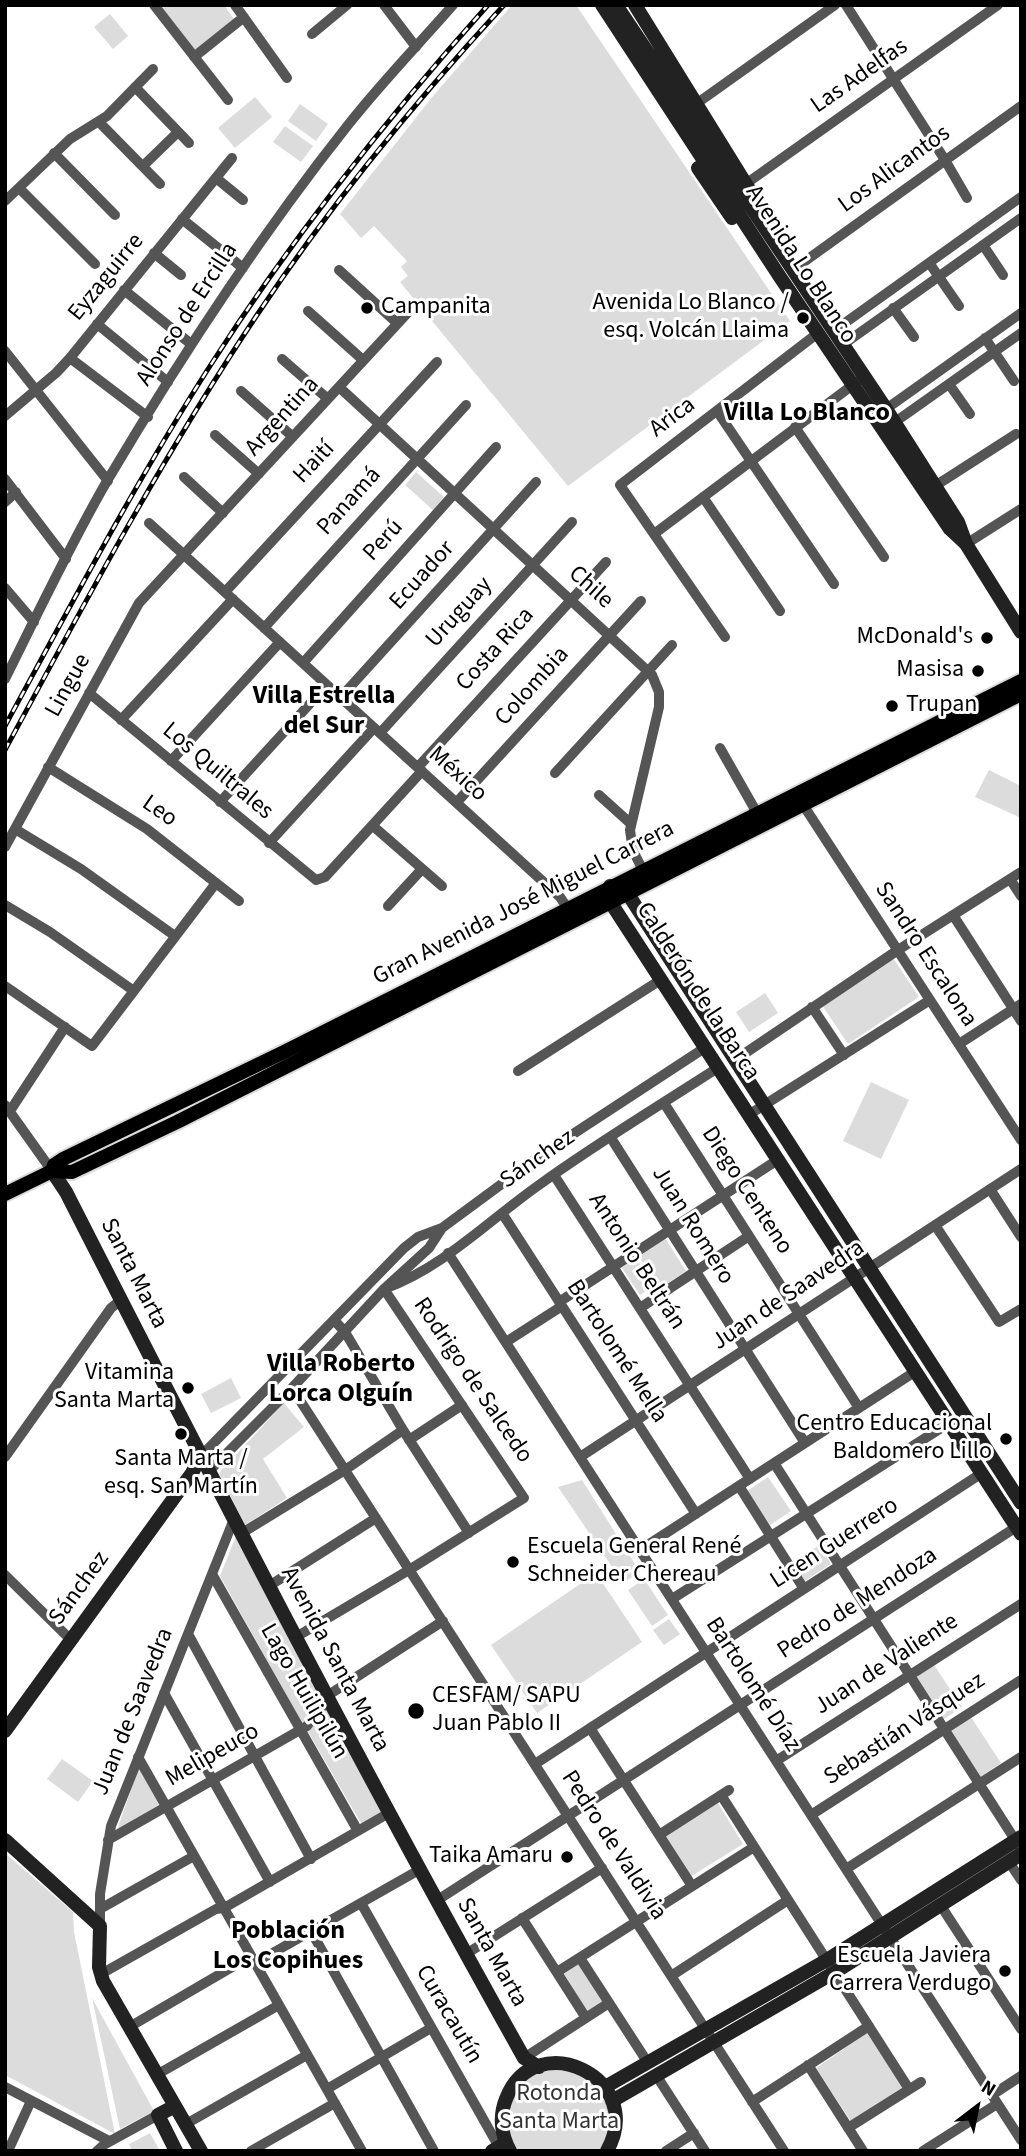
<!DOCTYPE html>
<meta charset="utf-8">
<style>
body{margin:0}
#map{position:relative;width:1026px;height:2156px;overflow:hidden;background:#fff;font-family:"Source Sans 3",sans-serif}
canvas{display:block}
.frame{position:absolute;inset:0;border:7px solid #000;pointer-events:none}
.north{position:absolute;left:942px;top:2072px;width:70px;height:70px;-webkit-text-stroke:5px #fff;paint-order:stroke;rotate:32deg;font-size:19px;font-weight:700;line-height:28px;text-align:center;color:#000}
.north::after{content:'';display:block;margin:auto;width:24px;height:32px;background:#000;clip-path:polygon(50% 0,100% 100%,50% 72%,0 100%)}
</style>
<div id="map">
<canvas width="1026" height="2156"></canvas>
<div class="frame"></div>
<div class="north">N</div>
</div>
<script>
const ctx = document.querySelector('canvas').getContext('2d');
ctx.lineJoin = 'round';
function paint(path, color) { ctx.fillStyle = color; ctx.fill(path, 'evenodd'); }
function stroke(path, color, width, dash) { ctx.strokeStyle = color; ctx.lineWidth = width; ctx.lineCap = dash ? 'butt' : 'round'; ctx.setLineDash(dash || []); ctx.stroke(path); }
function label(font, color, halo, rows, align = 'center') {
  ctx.font = font + ' "Source Sans 3",sans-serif'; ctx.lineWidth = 6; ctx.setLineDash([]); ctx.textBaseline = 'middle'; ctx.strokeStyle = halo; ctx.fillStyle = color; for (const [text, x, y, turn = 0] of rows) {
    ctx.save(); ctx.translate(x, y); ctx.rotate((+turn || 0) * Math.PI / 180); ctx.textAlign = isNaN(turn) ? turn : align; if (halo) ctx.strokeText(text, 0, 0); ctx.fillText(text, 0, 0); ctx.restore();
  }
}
const green = new Path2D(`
 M156 5H224L234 19 194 51Z
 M512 5H576L790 321 568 486 400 282 408 276 401 267 407 261 374 226 361 238 340 214 433 96Z
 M110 14 128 36 113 49 94 27Z
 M255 97 272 117 235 148 218 128Z
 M300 104 328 124 316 141 288 121Z
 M285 126 313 146 301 162 273 142Z
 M416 472 444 497 433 510 405 485Z
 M989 770 1021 786V818L975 797Z
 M893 958 919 997 848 1044 822 1005Z
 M765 993 778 1013 749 1032 736 1012Z
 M871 1082 909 1100 881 1159 843 1141Z
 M665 1238 686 1271 660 1288 638 1256Z
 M636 1258 654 1285 640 1295 622 1268Z
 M231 1378 241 1398 211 1413 201 1394Z
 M284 1403 304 1427 263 1459 287 1498 245 1525 219 1473Z
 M768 1477 791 1511 770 1525 747 1491Z
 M582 1480 640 1572 623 1583 558 1487Z
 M236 1536 325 1697 306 1723H302L220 1576Z
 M819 1545 831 1564 805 1581 793 1563Z
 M596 1573 642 1642 537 1713 491 1645Z
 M644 1579 668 1615 652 1626 628 1590Z
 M669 1619 680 1634 664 1645 653 1630Z
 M934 1665 962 1707 941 1721 913 1679Z
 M327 1709 382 1814 362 1825 307 1730Z
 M971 1717 1001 1763 980 1777 950 1730Z
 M62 1759 93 1781 78 1802 47 1779Z
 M139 1766 160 1804 117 1830Z
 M718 1803 743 1844 690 1877 664 1837Z
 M5 1853 73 1912 74 1932 115 2134 5 2075Z
 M579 1964 606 2004 589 2014 564 1974Z
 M92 1998 154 2111 120 2129Z
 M867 2033 904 2089 852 2123 816 2068Z
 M562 2068 596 2083 612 2117 603 2151H515L506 2120 513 2093 534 2074Z
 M150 2133 160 2151H132L129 2144Z`);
const street = new Path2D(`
 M154 5 228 100
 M235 5 287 78
 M384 5 416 47
 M846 5 945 160 967 198
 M312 34 347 5
 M194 57 244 17
 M135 87 189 143
 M696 104 835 5
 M99 122 160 184
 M54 153 115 215
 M143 166 178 132
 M216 178 243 200
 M747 183 998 5
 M19 188 95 264
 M5 201 70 139 107 116 153 69
 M182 219 243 268
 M983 245 1003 275
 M154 253 181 275
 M930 264 959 306
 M794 269 1021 106
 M339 270 397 323
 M124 290 191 344
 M893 308 914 337
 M308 311 363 360
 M97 324 168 382
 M835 330 1021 197
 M985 338 1014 381
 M844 344 1021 218
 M5 351 108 481
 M70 358 148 417
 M282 359 328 399
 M949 384 970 414
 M339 387 652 675 659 692V707L630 830 633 851 645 874
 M241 391 293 437
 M886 409 1021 313
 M717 411 834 584
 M5 416 56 373 70 358 232 158
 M895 422 1021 333
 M795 427 884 557
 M215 435 259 474
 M184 477 223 513
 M5 479 66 559
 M935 486 1016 434
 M703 497 780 611
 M5 502 16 492
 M149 523 560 897 570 912
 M654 534 858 381
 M966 544 1021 509
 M5 588 34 622
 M225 592 437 362
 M264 628 466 405
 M725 637 620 485 818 333
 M303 663 496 447
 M5 679C38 613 70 545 107 481 180 358 259 237 348 125 381 83 418 45 453 5
 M89 693 316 880 325 877 422 771
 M341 697 536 482
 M121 720 233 599
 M380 733 572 522
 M720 748 757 813
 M171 761 280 642
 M48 767 147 829 239 901
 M418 767 606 562
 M555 773 672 645
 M599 795 630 823
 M800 800 1021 1140
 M220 802 327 685
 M457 802 641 601
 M373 826 442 886
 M15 829 81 869 175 936
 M269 843 374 728
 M5 847 139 603 412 308
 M1010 879 1021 896
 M5 905 50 932 134 991
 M388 906 422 869
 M953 915 1021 1021
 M5 986 92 1046 216 883
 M812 1007 844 1055
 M959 1044 1021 1004
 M735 1060 898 950 1021 872
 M518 1071 662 979
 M664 1103 859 1408
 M5 1105 52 1171
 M10 1111 65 1027
 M750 1114 930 1000
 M611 1138 805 1443
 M554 1175 750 1479
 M990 1189 1021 1237
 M502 1213 696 1514
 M935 1225 999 1322 1021 1309
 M448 1253 1021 2140
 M559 1302 779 1159
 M640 1308 749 1236
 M334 1320 345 1332 403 1430 469 1533
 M506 1342 562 1306
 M292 1388 784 2151
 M409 1440 462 1405
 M201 1456 404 1248 418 1237 442 1228 541 1155 706 1047
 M5 1457 111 1308 121 1300
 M580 1457 1021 1169
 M774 1463 1019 1846
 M209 1471 292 1388 384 1289 429 1248 442 1228
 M739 1486 804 1589
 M242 1533 345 1470 403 1430
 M640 1550 916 1371
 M212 1574 358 1831
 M5 1575 71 1640
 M269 1586 376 1518
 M672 1599 949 1423
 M188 1634 311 1859
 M296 1637 409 1570 524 1498 384 1289C443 1268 489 1220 539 1185 597 1143 659 1106 719 1067
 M164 1693 270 1882
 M590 1728 692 1886
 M138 1757 362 2151
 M776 1761 1021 1604
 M535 1764 982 1473
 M721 1795 909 2089
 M811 1815 1021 1680
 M659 1835 729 1790
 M108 1840 307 1726 326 1702 327 1696 443 1621
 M1009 1862 1021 1880
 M846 1869 1021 1757
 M436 1901 1021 1524
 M361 1903 499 2147
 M941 1906 1021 2029
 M100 1909 194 1856
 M522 1918 586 2018
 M100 1926V1894L111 1826 234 1519
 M311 1931 434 2151
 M466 1954 602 1868
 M580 1958 648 2063
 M255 1963 419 1870
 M557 1972 754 1847
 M101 1974 216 1909 224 1908 389 1813
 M671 1976 788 1900
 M131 2026 251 1956
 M524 2058 609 2003
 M808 2065 863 2151
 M158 2074 279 2005
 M656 2075 705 2151
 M5 2087 109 2141
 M327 2089 431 2028
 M992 2095 1021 2076
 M752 2102 869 2026
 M186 2124 307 2055
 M848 2128 921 2082
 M8 2151 31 2101
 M97 2151 105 2144 158 2115
 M251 2151 335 2103
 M666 2151 694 2133
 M923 2151 997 2104`);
const secondary = new Path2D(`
 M602 5 780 277 950 529 965 543
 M616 5 886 409 958 522 966 544 1021 632
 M635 5 765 215
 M698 168 732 218
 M52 1171 66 1192C214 1483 364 1773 524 2058L539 2067
 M1021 1503 628 894 610 886 611 903 1021 1534
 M5 1731 192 1473 201 1456
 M5 1840 100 1926 99 1967 103 1981 201 2151
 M605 2087 827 1960 1021 1837
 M612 2101 835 1972 1021 1854
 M175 2106 158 2115 176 2151
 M492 2151 506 2143
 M510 2151C501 2135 499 2116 506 2099 534 2025 648 2077 607 2151`);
const primary = new Path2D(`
 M52 1171 54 1165 63 1159 284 1052 1021 681
 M5 1194 52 1171 72 1172 177 1122 1021 694`);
const rail = new Path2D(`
 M5 726C71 605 135 483 210 366 292 238 386 119 488 5
 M5 750C85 602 164 454 257 315 330 205 414 103 504 5`);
const markers = [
 [367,308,7,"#000"],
 [803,318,7,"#000"],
 [987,638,7,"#000"],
 [978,671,7,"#000"],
 [892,706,7,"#000"],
 [188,1388,7,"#000"],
 [181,1434,7,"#000"],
 [1006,1439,7,"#000"],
 [513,1562,7,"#000"],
 [416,1711,9,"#000"],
 [567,1857,7,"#000"],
 [1005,1971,7,"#000"]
];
const streetNames = [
 ["Las Adelfas",860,77,-35],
 ["Los Alicantos",895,170,-36],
 ["Avenida Lo Blanco",800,265,57],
 ["Eyzaguirre",107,278,-51],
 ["Alonso de Ercilla",188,315,-57],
 ["Argentina",283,417,-48],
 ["Arica",673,418,-37],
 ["Haití",315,463,-47],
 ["Panamá",350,502,-48],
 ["Perú",384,541,-48],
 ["Ecuador",423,576,-48],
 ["Chile",590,588,42],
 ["Uruguay",460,613,-48],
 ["Costa Rica",496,650,-48],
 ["Lingue",69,686,-61],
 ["Colombia",533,687,-48],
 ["Los Quiltrales",217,772,40],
 ["México",457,775,42],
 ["Leo",159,812,35],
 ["Gran Avenida José Miguel Carrera",524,904,-27],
 ["Sandro Escalona",925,955,57],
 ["Calderón de la Barca",697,992,57],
 ["Sánchez",538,1160,-35],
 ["Diego Centeno",746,1191,57],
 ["Juan Romero",692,1226,58],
 ["Antonio Beltrán",636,1262,57],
 ["Santa Marta",133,1274,63],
 ["Juan de Saavedra",789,1296,-34],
 ["Bartolomé Mella",616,1352,57],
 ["Rodrigo de Salcedo",472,1381,56],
 ["Licen Guerrero",835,1544,-33],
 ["Sánchez",80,1589,-54],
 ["Pedro de Mendoza",858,1604,-33],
 ["Avenida Santa Marta",334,1660,62],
 ["Juan de Valiente",887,1665,-33],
 ["Bartolomé Díaz",752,1685,57],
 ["Lago Huilipilún",303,1692,60],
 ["Juan de Saavedra",134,1712,-68],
 ["Sebastián Vásquez",905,1730,-33],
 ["Melipeuco",213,1756,-30],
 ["Pedro de Valdivia",613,1846,57],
 ["Santa Marta",491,1953,61],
 ["Curacautín",448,2015,60]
];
const poiNames = [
 ["Avenida Lo Blanco /",789,304],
 ["esq. Volcán Llaima",789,332],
 ["Campanita",381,308,"left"],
 ["McDonald's",973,638],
 ["Masisa",964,671],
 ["Trupan",906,706,"left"],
 ["Vitamina",174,1374],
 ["Santa Marta",174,1402],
 ["Centro Educacional",992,1425],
 ["Baldomero Lillo",992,1453],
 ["Santa Marta /",181,1460,"center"],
 ["esq. San Martín",181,1488,"center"],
 ["Escuela General René",527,1548,"left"],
 ["Schneider Chereau",527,1576,"left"],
 ["CESFAM/ SAPU",432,1697,"left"],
 ["Juan Pablo II",432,1725,"left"],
 ["Taika Amaru",553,1857],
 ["Escuela Javiera",991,1957],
 ["Carrera Verdugo",991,1985]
];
const parkNames = [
 ["Rotonda",559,2095],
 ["Santa Marta",559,2123]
];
const neighbourhoodNames = [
 ["Villa Lo Blanco",807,414],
 ["Villa Estrella",324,697],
 ["del Sur",324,727],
 ["Villa Roberto",341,1365],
 ["Lorca Olguín",341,1395],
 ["Población",288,1932],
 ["Los Copihues",288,1962]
];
paint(green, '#dcdcdc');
stroke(primary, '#dbdbdb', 18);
stroke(street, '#555', 10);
stroke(secondary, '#222', 14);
stroke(primary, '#000', 14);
stroke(rail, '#000', 5);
stroke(rail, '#fff', 2.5, [8]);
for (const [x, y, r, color] of markers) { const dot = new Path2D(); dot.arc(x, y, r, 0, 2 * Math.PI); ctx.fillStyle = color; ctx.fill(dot); stroke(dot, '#fff', 2.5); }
label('24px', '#000', '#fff', streetNames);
label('24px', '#000', '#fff', poiNames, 'right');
label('24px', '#333', '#fff', parkNames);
label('bold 26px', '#000', '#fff', neighbourhoodNames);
</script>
